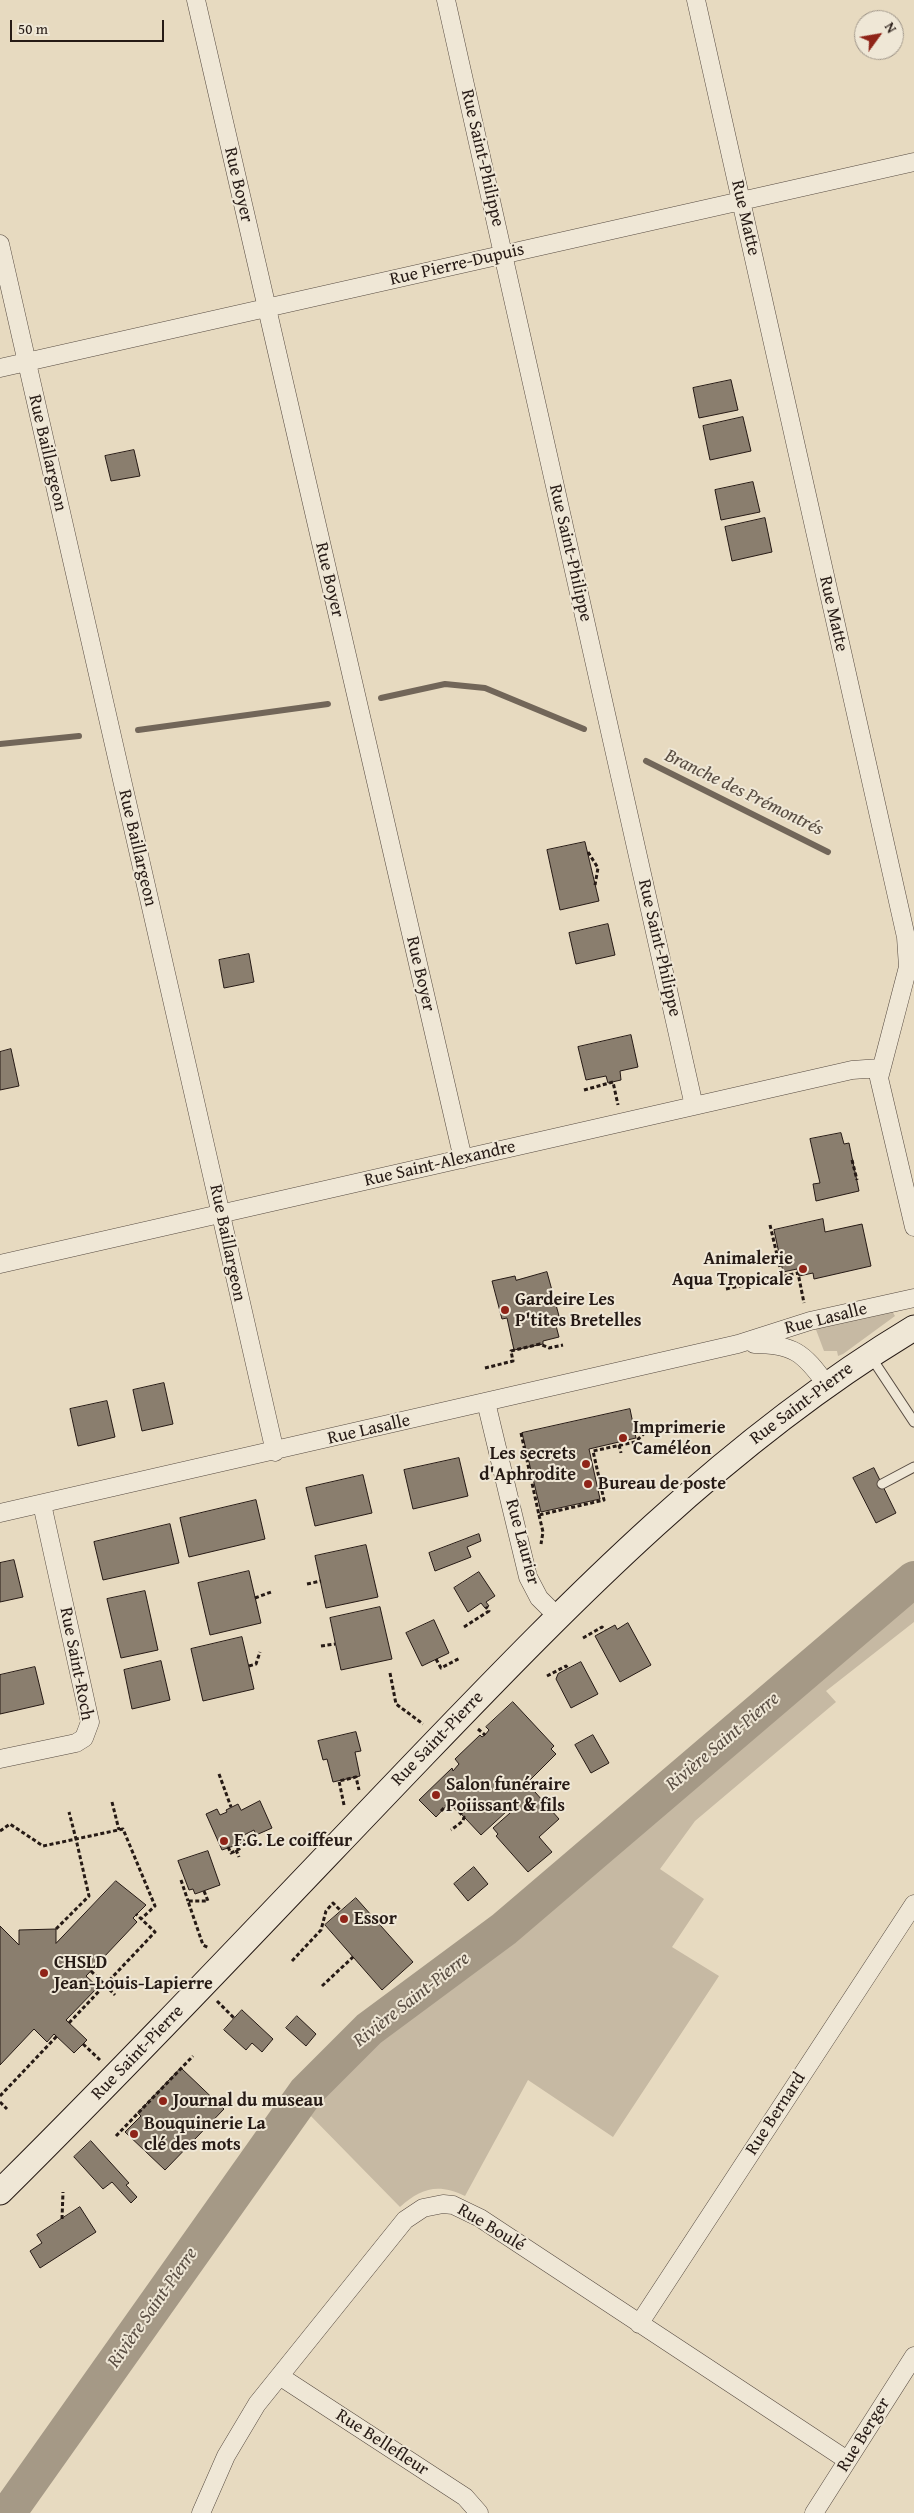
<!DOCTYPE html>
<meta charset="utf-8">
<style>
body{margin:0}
#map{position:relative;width:914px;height:2513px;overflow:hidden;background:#e7dac0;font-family:"Gentium Book Plus",serif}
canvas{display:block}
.north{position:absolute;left:854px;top:10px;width:50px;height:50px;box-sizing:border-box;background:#efe7d6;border:1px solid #9f9589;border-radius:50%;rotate:58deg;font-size:14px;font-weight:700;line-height:20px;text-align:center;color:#261a15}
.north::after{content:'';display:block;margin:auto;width:18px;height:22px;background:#8f2418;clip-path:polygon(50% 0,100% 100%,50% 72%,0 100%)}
.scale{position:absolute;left:10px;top:20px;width:154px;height:22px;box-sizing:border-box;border:2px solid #261a15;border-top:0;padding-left:6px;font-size:15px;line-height:18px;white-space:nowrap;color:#261a15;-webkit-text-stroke:4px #efe7d6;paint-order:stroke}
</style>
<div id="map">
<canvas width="914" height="2513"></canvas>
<div class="north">N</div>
<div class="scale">50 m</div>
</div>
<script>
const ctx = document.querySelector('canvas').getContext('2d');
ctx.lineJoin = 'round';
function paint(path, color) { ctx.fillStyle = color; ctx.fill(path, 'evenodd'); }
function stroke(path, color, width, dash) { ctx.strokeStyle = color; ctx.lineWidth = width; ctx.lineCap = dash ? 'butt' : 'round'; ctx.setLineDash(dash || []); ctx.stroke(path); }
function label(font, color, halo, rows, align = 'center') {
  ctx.font = font + ' "Gentium Book Plus",serif'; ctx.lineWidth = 4; ctx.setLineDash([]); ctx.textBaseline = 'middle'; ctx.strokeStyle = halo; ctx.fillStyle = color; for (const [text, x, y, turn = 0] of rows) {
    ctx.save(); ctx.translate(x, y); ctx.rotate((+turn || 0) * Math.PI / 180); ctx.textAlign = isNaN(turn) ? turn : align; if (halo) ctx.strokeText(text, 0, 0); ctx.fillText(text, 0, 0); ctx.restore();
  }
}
const green = new Path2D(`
 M892 1311 895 1316 843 1354 838 1356 837 1351H824L815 1327Z
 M914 1600V1622L826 1691 836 1702 695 1821 660 1869 704 1899 672 1947 719 1976 613 2137 528 2080 465 2196C438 2183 421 2188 400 2207L304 2109 381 2040 628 1846Z`);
const stream = new Path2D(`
 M381 698 445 684 485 688 584 729
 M138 730 328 704
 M0 744 79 736
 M646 761 828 852`);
const river = new Path2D(`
 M8 2513 306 2092 369 2029 504 1929 914 1579`);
const building = new Path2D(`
 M731 380 738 410 699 418 693 388Z
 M743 417 751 451 710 460 703 426Z
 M134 450 140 476 111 481 105 456Z
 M753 482 760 512 721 520 715 490Z
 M765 518 772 552 732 561 725 527Z
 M585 842 599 901 560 910 547 850Z
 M608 924 615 955 576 964 569 933Z
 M249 954 254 982 224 988 219 960Z
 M631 1035 638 1067 620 1071 621 1080 608 1083 606 1076 586 1080 578 1047Z
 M11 1049 19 1086 0 1090V1052Z
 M841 1133 844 1144 849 1143 859 1191 816 1201 813 1184 820 1183 810 1139Z
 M823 1219 825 1232 862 1224 871 1266 814 1279 813 1273 799 1276 797 1269 783 1272 774 1230Z
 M547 1272 559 1316 554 1318 559 1337 543 1341V1344L514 1350 507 1318 502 1319 492 1281 515 1276 516 1280Z
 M164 1383 173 1424 142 1431 133 1390Z
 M107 1401 115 1437 78 1446 70 1409Z
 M630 1409 636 1438 589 1449 600 1499 541 1512 522 1433Z
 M459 1458 468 1496 413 1509 404 1470Z
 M874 1468 896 1513 876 1523 853 1478Z
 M363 1475 372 1513 315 1526 306 1488Z
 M256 1500 265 1539 189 1557 180 1518Z
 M170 1524 179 1563 103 1580 94 1542Z
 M479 1534 481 1541 467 1547 471 1557 435 1571 429 1553Z
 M366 1545 378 1597 326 1608 315 1556Z
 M14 1560 23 1597 0 1602V1563Z
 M249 1571 261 1623 210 1635 198 1583Z
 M479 1572 495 1596 486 1602 489 1606 485 1608 481 1603 468 1612 454 1588Z
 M145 1591 158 1650 121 1658 107 1599Z
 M380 1607 392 1659 341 1670 330 1618Z
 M434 1620 449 1653 422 1666 406 1633Z
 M628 1623 651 1665 620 1682 595 1636 615 1625 617 1629Z
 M242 1637 254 1689 203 1701 191 1649Z
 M161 1661 170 1700 132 1709 124 1670Z
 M581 1662 598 1694 571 1708 556 1679 558 1674Z
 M35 1667 44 1704 0 1714V1675Z
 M513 1702 554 1746 551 1749 556 1754 527 1783 559 1819 539 1837 552 1852 528 1872 496 1836 498 1834 493 1828 510 1813 507 1811 481 1835 450 1802 436 1817 419 1800 452 1768 453 1771 459 1764 455 1759 480 1735 482 1737 485 1735 489 1730 486 1727Z
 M356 1732 361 1751 355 1752 360 1776 333 1782 327 1759 323 1760 318 1741Z
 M593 1735 609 1763 591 1773 575 1745Z
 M260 1801 272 1828 256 1835 254 1830 242 1836 245 1842 222 1850 206 1814 217 1809 220 1815 227 1812 226 1810 238 1804 241 1810Z
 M208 1851 220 1885 195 1894 193 1889 189 1890 178 1861Z
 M474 1867 488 1884 468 1901 454 1884Z
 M116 1881 146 1905 133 1918 137 1922 86 1976 98 1987 66 2020 87 2040 74 2053 54 2034 47 2042 34 2029 0 2065V1926L19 1945V1930L56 1929V1943Z
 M356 1898 413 1962 382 1990 325 1925Z
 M242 2010 273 2039 262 2052 252 2043 246 2050 224 2030Z
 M297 2016 316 2034 306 2046 286 2028Z
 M181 2068 224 2109 165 2170 125 2132 141 2116 138 2113Z
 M91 2141 129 2183 126 2185 137 2197 131 2203 112 2182 103 2189 74 2157Z
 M80 2207 96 2232 40 2268 30 2251 42 2243 37 2235Z`);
const path = new Path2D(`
 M588 852 598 868 595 885
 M584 1090 613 1082 618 1105
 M852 1160 857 1180
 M770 1225 782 1276
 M726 1289 798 1273 804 1303
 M485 1368 513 1361 511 1351 540 1344 549 1348 563 1345
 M521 1433 539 1515 604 1500 593 1451 635 1442 649 1429
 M619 1445 621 1453
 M601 1486 627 1480
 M539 1515 543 1532 541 1544
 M307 1584 321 1581
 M255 1598 271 1592
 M464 1627 489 1611 486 1607
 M583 1638 602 1627 605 1630
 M321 1646 335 1644
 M436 1659 441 1668 460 1658
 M249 1666 256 1664 260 1652
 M390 1673 396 1704 423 1724
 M547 1676 566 1666 568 1669
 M478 1729 485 1735
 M219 1774 231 1807
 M112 1802 119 1830
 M344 1805 339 1781 356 1777 359 1790
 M441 1811 450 1802 464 1817 463 1821 451 1830
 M0 1831 10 1824 43 1846 76 1839 69 1812
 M228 1847 231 1853 241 1848 240 1844
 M236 1850 239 1857
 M181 1880 188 1901
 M204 1891 208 1901H188L203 1945 209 1948
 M56 1929 89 1896 76 1839 123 1829 155 1906 141 1919
 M292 1961 321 1930 326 1911 333 1903 341 1911
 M91 1971 115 1995
 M322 1986 353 1957
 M217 2001 234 2018
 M69 2023 155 1932 136 1914
 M83 2044 100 2060
 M0 2096 57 2036
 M0 2102 7 2109
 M116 2136 193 2056
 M62 2219 63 2192`);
const service = new Path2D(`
 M871 1357 914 1422
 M882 1484 914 1467`);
const minor = new Path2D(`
 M196 0 463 1159
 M446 0 694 1106
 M696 0 906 937 908 967 879 1078 914 1227
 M0 244 275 1452
 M0 368 914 162
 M0 1264 852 1070 880 1068
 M754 1344C793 1344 804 1353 826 1384
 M486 1402 528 1577 539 1598 558 1617
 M0 1513 738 1344 810 1321 914 1298
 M0 1759 76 1743 84 1738 90 1722 42 1504
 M639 2324 914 1904
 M281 2377 465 2497 479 2513
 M201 2513 226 2456 257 2404 405 2220 423 2208 443 2204 453 2205 480 2218 847 2460
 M814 2513 914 2356`);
const secondary = new Path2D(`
 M0 2192C144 2049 283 1901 423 1755 574 1598 726 1441 914 1328`);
const markers = [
 [803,1269,5,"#8f2418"],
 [505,1310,5,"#8f2418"],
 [623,1438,5,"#8f2418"],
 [586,1464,5,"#8f2418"],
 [588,1484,5,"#8f2418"],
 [436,1795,5,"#8f2418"],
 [224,1841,5,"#8f2418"],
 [344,1919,5,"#8f2418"],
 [44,1973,5,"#8f2418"],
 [163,2101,5,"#8f2418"],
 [134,2134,5,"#8f2418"]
];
const streetNames = [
 ["Rue Saint-Philippe",482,158,77],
 ["Rue Boyer",238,185,77],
 ["Rue Matte",745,218,77],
 ["Rue Pierre-Dupuis",457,265,-13],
 ["Rue Baillargeon",47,453,77],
 ["Rue Saint-Philippe",570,553,77],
 ["Rue Boyer",329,580,77],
 ["Rue Matte",833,614,77],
 ["Rue Baillargeon",137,848,77],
 ["Rue Saint-Philippe",659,948,77],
 ["Rue Boyer",420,974,77],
 ["Rue Saint-Alexandre",440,1164,-13],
 ["Rue Baillargeon",227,1243,78],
 ["Rue Lasalle",826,1319,-14],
 ["Rue Saint-Pierre",802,1404,-37],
 ["Rue Lasalle",369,1430,-13],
 ["Rue Laurier",522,1542,75],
 ["Rue Saint-Roch",76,1664,79],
 ["Rue Saint-Pierre",438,1739,-46],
 ["Rue Saint-Pierre",138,2053,-46],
 ["Rue Bernard",776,2114,-57],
 ["Rue Boulé",491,2228,31],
 ["Rue Berger",864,2435,-58],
 ["Rue Bellefleur",382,2443,33]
];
const poiNames = [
 ["Animalerie",793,1259,"right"],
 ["Aqua Tropicale",793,1280,"right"],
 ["Gardeire Les",515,1300],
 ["P'tites Bretelles",515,1321],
 ["Imprimerie",633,1428],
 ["Caméléon",633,1449],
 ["Les secrets",576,1454,"right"],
 ["d'Aphrodite",576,1475,"right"],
 ["Bureau de poste",598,1484],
 ["Salon funéraire",446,1785],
 ["Poiissant & fils",446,1806],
 ["F.G. Le coiffeur",234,1841],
 ["Essor",354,1919],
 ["CHSLD",54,1963],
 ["Jean-Louis-Lapierre",54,1984],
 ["Journal du museau",173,2101],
 ["Bouquinerie La",144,2124],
 ["clé des mots",144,2145]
];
const waterNames = [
 ["Branche des Prémontrés",744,793,26],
 ["Rivière Saint-Pierre",723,1742,-40],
 ["Rivière Saint-Pierre",412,2000,-38],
 ["Rivière Saint-Pierre",153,2308,-55]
];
paint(green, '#c6b9a3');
stroke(stream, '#726659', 6);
stroke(river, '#a59986', 36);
paint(building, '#8a7e6e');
stroke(building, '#261a15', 1);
stroke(service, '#564a40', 11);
stroke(minor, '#564a40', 19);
stroke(secondary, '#261a15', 27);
stroke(path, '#261a15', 3, [4, 2.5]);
stroke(service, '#efe7d6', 9);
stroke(minor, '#efe7d6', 18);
stroke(secondary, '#efe7d6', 25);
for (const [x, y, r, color] of markers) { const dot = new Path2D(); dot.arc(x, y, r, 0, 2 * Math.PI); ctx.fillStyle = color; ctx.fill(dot); stroke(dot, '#efe7d6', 2); }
label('18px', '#261a15', '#efe7d6', streetNames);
label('bold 18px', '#261a15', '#efe7d6', poiNames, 'left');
label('italic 19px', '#594d42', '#efe7d6', waterNames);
</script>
